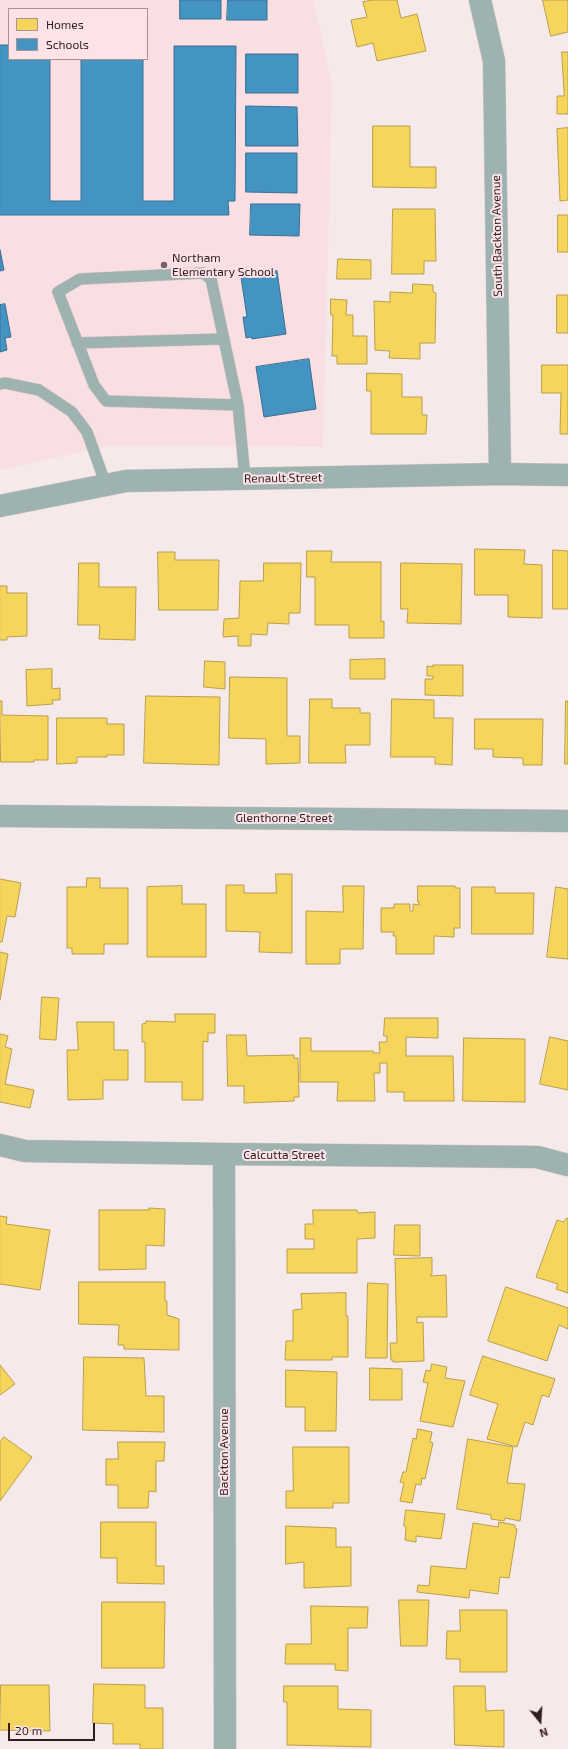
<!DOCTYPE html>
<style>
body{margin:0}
#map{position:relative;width:568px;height:1749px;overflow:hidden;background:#f5e9ea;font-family:"Exo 2",sans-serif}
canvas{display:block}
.legend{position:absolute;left:8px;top:8px;width:140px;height:52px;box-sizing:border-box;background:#fbe3e7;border:1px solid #aa9397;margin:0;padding:5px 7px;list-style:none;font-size:12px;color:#311c20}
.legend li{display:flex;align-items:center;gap:8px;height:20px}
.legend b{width:20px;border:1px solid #aa9397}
.north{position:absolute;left:520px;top:1701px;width:40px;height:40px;-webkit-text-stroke:3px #fbe3e7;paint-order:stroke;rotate:162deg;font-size:11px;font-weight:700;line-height:16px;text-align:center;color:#311c20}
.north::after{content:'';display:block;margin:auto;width:14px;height:18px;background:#311c20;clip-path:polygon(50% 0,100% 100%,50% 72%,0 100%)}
.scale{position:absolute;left:8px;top:1723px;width:87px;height:18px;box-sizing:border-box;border:2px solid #311c20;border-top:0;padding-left:5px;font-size:12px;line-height:14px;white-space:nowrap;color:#311c20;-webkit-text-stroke:3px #fbe3e7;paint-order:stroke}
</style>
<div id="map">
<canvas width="568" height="1749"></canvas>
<ul class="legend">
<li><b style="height:11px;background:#f6d55c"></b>Homes</li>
<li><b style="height:11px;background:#4393c3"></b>Schools</li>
</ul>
<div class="north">N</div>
<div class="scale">20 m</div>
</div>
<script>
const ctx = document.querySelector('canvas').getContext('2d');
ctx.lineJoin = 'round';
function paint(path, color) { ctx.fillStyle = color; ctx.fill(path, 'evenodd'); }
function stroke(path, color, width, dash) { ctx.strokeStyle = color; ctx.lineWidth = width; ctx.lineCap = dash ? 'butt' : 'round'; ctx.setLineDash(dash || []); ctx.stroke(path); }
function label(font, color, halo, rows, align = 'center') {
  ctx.font = font + ' "Exo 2",sans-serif'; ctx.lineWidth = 4; ctx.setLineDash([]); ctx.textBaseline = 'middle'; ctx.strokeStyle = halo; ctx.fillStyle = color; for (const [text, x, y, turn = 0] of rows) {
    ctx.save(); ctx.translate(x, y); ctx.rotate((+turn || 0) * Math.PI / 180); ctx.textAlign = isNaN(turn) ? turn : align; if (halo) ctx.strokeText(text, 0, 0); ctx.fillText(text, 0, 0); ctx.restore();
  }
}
const built = new Path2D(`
 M0 0H313L332 83 323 447 109 446 0 470ZM9 9H147V59H9Z`);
const homes = new Path2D(`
 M374 0H397L401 18 417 14 426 51 377 61 373 43 357 47 351 20 367 17 363 2Z
 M543 0H568V32L551 36Z
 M562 52H568V114H557V96H564Z
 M373 126H410V167H436V188L373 187Z
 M568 128V200L560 201 557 129Z
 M393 209H435L436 261H424V274H392Z
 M558 215H568V252H558Z
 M338 259 371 260V279H337Z
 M413 284 433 285V292L436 293 435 343H420V359L389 358 390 351 375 350 374 301 390 302V292L412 293Z
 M557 295H568V333H557Z
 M331 299 347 300 346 315H353V336H367V364H337V356H332L333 315H331Z
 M542 365H568V434H560L561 393H542Z
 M367 373 402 374V397H422V415H427L426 434H371V391H367Z
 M475 549 525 550 524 564 542 565V618L508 617V595H475Z
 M553 550 568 551V609H553Z
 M307 551H332L331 562H381V622L384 621V638H349V625H315V577H307Z
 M158 552H175V560H219L218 610H159Z
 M79 563H99V587H136L135 640 99 639 100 625H78Z
 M264 563H301L300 613H289V624L268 623 267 635 251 634V646H238V636L223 637 224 619 239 618 240 581H263Z
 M401 563 462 564 461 624 407 623 408 609H401Z
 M0 586H7V593H27V636L7 637V640H0Z
 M385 659V679H350V660Z
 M205 661 225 662V689L204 687Z
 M433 665H463V696L425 695V679H433V676H427V666L433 667Z
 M52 669V689L60 688V700H52L53 704 27 706 26 670Z
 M230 677 287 678V736H300V763L266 764V739L229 738Z
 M146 696 220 697 219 765 144 763Z
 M310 699H332V708H360V713H370V745H345L346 763H309Z
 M392 699 434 700V718H453L452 765 435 764V757H391Z
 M0 701H2V715L48 716V760H34V762H1Z
 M566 701H568V764H565Z
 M57 718H107V724H124V755H107V757H77V763L57 764Z
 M475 719H543L542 765H523V758L493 757V749H475Z
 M276 874H292V953L259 952 260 932 226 931V885H244V893H276Z
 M87 878H100V888H128V944H104V954H72V948H67V887H86Z
 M0 879 21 883 15 917 7 916 2 942H0Z
 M182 886V904H206V957H147V887Z
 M343 886H364L363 949H340V964H306V911L343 912Z
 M418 886H455V888H460V928H454V937L434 936V954H396V936H393L394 932H381V908H394V904H410V911H413V904L419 905V902H418Z
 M472 887H495V893H534L533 934H472Z
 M556 887 568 889V959L547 957Z
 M0 952 8 954 0 1000Z
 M42 997 59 998 56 1040 40 1039Z
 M175 1014H215V1033H208V1042L203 1041V1100H182V1082H145V1042H142V1024L146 1023V1021L175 1022Z
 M385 1018H438V1038L406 1037V1056H453L454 1101H404V1092H387V1063H380V1073H374L375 1101H337L338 1082H300V1038H311V1051H373V1053H380L379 1042H387V1036H384Z
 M77 1022H114V1050H128V1080H103V1099L68 1100 67 1050H78Z
 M0 1034 8 1036 5 1047 12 1049 5 1084 34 1090 30 1108 0 1102Z
 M227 1035H246L247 1056 294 1055V1058H298L299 1097H294V1101L244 1103V1086H228Z
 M550 1037 568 1041V1090L540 1084Z
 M464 1038 525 1039V1102L463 1101Z
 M149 1208 165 1209 164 1246 146 1245V1269L99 1270V1210H149Z
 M313 1210H357L358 1213 375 1212V1238L357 1239V1273H287V1249H314V1239H305V1224H313Z
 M0 1216 7 1217 6 1224 50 1230 40 1290 0 1284Z
 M567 1218 568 1219V1293L556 1289 558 1284 536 1277 557 1220 563 1222Z
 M395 1225H420V1256L394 1255Z
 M432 1258V1274L430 1276 446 1275 447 1317H417V1323L423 1322 424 1361 393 1362V1360H391L390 1343H397L395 1259Z
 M79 1282H165V1301H167V1315L179 1319V1350L124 1349V1345H118L119 1325 79 1324Z
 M368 1283 388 1284 387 1358H366Z
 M506 1287 568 1308V1329L559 1325 547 1361 488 1341Z
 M346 1293V1316H348V1357H332V1360H285L286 1341H293V1310L302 1309 301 1294Z
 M483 1356 555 1379 549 1397 542 1395 533 1425 525 1422 517 1447 487 1439 498 1404 470 1395Z
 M84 1357 144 1358 146 1396H164V1432L83 1430Z
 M432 1364 447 1367 445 1378 465 1381 453 1427 420 1421 428 1383 423 1382 426 1370 430 1371Z
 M0 1365 15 1384 0 1395Z
 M370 1368 402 1369V1400H370Z
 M286 1370 337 1372 336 1431H305V1407H286Z
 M418 1429 432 1432 430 1442 433 1443 425 1479 422 1478 421 1485 416 1484 412 1503 400 1501 404 1483 400 1482 403 1472H406L413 1438 416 1439Z
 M4 1437 32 1457 0 1501V1442Z
 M468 1439 513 1447 507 1483 525 1484 520 1521 505 1518 504 1521 491 1519V1515L457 1509Z
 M118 1442H165L164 1461H156V1492L149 1491 148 1508H118V1485H106V1459H118Z
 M293 1447H349V1503H333V1508H286V1491H293Z
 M406 1510 445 1514 441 1539 416 1536V1542L405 1540 406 1527 404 1526Z
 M101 1522H156V1566H164V1584L117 1583V1558H101Z
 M499 1522 515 1525V1528L517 1529 509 1578 500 1577 498 1594 470 1590 469 1598 417 1592 418 1585 429 1586 431 1566 466 1569 473 1523 498 1527Z
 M286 1526 336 1528V1547H351V1586L304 1588V1562L286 1564Z
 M399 1600H429L427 1646H401Z
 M102 1602H165L164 1668H102Z
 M311 1606 368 1607 367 1628H348V1671L335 1670V1664H285L286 1644H311Z
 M460 1610H507V1672H460V1659H446L447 1631H460Z
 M94 1684 145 1685V1708H163V1749H140V1744H113V1724L93 1723Z
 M1 1685H49L50 1731 0 1730Z
 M284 1686H338V1709L371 1710V1747L287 1745V1702H284Z
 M454 1686H485L486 1711 504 1710V1747L455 1745Z`);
const schools = new Path2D(`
 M180 0H221V19H180Z
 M228 0H267V20H227Z
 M0 45H9V59H50V201H81V59H143V201H174V46H236L235 201H228L229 215H0Z
 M246 54H298V93H246Z
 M246 106 297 107 298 146H246Z
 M246 153H297V193L246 192Z
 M251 204H300L299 236 250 235Z
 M0 250 4 270 0 271Z
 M277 271 286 334 252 339 251 337 246 338 243 317H247L241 277Z
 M5 304 11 337 5 338 7 350 0 352V305Z
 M309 359 316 409 264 417 256 367Z`);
const service = new Path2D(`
 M77 343 223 339
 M0 384 5 383 39 390 72 412 87 432 106 485
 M238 405 106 401 94 385 58 292 80 279 203 273 211 279 238 405 245 478`);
const minor = new Path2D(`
 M480 0 494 61 500 474
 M0 506 126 481 500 474 568 475
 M0 816 568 821
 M0 1145 25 1151 224 1154 537 1157 568 1165
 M224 1154 225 1749`);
const markers = [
 [164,265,4,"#766467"]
];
const streetNames = [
 ["South Backton Avenue",497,236,-91],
 ["Renault Street",283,478,-1],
 ["Glenthorne Street",284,818],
 ["Calcutta Street",284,1155],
 ["Backton Avenue",224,1452,-90]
];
const poiNames = [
 ["Northam",172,258],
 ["Elementary School",172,272]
];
paint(built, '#f9dee2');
paint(homes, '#f6d55c');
stroke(homes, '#bb9e4a', 1);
paint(schools, '#4393c3');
stroke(schools, '#3e6f92', 1);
stroke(service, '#d1c5c6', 12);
stroke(minor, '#d1c5c6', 23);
stroke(service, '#9eb2af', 11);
stroke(minor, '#9eb2af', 22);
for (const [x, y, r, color] of markers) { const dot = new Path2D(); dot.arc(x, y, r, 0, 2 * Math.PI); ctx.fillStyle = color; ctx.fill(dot); stroke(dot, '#fbe3e7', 1.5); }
label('12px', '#311c20', '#fbe3e7', streetNames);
label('12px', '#311c20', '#fbe3e7', poiNames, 'left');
</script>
